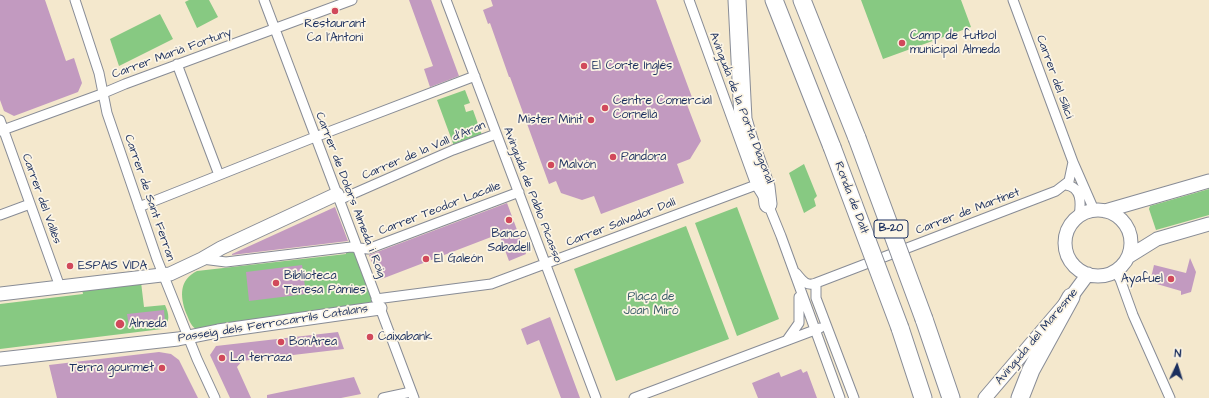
<!DOCTYPE html>
<meta charset="utf-8">
<style>
body{margin:0}
#map{position:relative;width:1209px;height:398px;overflow:hidden;background:#f4e8cd;font-family:"Architects Daughter",sans-serif}
canvas{display:block}
.north{position:absolute;left:1157px;top:346px;width:40px;height:40px;-webkit-text-stroke:3px #fcf5e5;paint-order:stroke;rotate:4deg;font-size:11px;font-weight:700;line-height:16px;text-align:center;color:#1b2f5e}
.north::after{content:'';display:block;margin:auto;width:14px;height:18px;background:#1b2f5e;clip-path:polygon(50% 0,100% 100%,50% 72%,0 100%)}
</style>
<div id="map">
<canvas width="1209" height="398"></canvas>
<div class="north">N</div>
</div>
<script>
const ctx = document.querySelector('canvas').getContext('2d');
ctx.lineJoin = 'round';
function paint(path, color) { ctx.fillStyle = color; ctx.fill(path, 'evenodd'); }
function stroke(path, color, width, dash) { ctx.strokeStyle = color; ctx.lineWidth = width; ctx.lineCap = dash ? 'butt' : 'round'; ctx.setLineDash(dash || []); ctx.stroke(path); }
function label(font, color, halo, rows, align = 'center') {
  ctx.font = font + ' "Architects Daughter",sans-serif'; ctx.lineWidth = 3.5; ctx.setLineDash([]); ctx.textBaseline = 'middle'; ctx.strokeStyle = halo; ctx.fillStyle = color; for (const [text, x, y, turn = 0] of rows) {
    ctx.save(); ctx.translate(x, y); ctx.rotate((+turn || 0) * Math.PI / 180); ctx.textAlign = isNaN(turn) ? turn : align; if (halo) ctx.strokeText(text, 0, 0); ctx.fillText(text, 0, 0); ctx.restore();
  }
}
const green = new Path2D(`
 M189 0H209L218 17 197 28 185 2Z
 M861 0H961L971 27 883 59Z
 M160 14 173 39 119 66 110 39Z
 M465 90 470 103 464 105 466 112 473 110 482 135 454 146 437 100Z
 M804 164 817 196 814 199 816 206 804 213 789 173Z
 M1209 189V215L1156 230 1149 209 1150 206Z
 M737 207 779 319 737 336 695 223Z
 M686 226 729 339 616 381 574 269Z
 M346 251 355 252 373 301 372 304 196 329C190 325 189 319 186 313 180 296 179 280 197 271L346 254Z
 M141 282 144 307 165 305C169 314 171 322 162 329L0 349V304L83 294 82 289Z`);
const building = new Path2D(`
 M0 0H45L66 61 74 58 82 83 78 92 14 116 4 111 0 100Z
 M409 0H431L459 76 430 87 424 69 433 66Z
 M491 0H656L693 100 686 102 701 141 690 159 677 164 684 183 601 214 594 196 582 200 561 193 556 181 549 184 510 77H509L490 23 488 24 483 10 493 6Z
 M507 203 526 254 509 261 499 234 379 280 369 255Z
 M335 207 348 241 232 255V254Z
 M1190 258 1196 272 1191 292 1181 295V291L1150 282 1154 265 1186 273Z
 M302 265 306 294 249 301 246 272Z
 M164 310 165 321 129 326 127 314Z
 M550 317 580 398H561L539 340 527 345 521 329Z
 M338 332 344 349 242 361 237 367 251 398H230L210 355 216 346Z
 M159 352 171 354 179 360 198 398H57L49 365Z
 M801 369 803 373 807 371 817 398H758L752 383 779 372 781 377Z
 M354 377 361 394 341 398H267V395Z`);
const street = new Path2D(`
 M75 0 99 73 107 113 157 259 197 359 215 398
 M264 0 414 398
 M446 0 596 398
 M689 0 756 185 768 204 781 236 840 398
 M1013 0 1073 162 1094 210
 M177 64 219 175
 M0 120 60 287
 M0 131 99 95 125 84 352 0
 M1066 185C1082 187 1081 204 1079 216
 M339 200 453 150 496 134
 M139 207 310 139 475 76
 M0 215 30 204
 M202 259 226 262 351 247 368 249 519 192
 M1115 272 1120 279 1133 315 1170 398
 M796 273C802 280 806 287 816 283
 M376 299 491 284 756 185
 M787 340 799 323V297
 M383 398 411 392
 M634 398 820 328
 M854 398 816 298V283L1056 191 1069 181 1073 162`);
const secondary = new Path2D(`
 M1065 243a33 33 0 1 1 66 0a33 33 0 1 1-66 0Z
 M1105 211 1209 181
 M1128 257 1157 239 1209 224
 M0 294 170 274 202 259 221 248 337 194
 M0 359 178 339 218 331 380 308
 M985 398 1071 297 1088 274`);
const highway = new Path2D(`
 M737 0 743 119 749 140 766 187 768 204
 M774 0 832 147
 M802 0 857 138
 M924 319 951 398
 M900 328 923 398
 M1020 398 1031 370 1071 297`);
const highwayBridge = new Path2D(`
 M857 138 924 319
 M832 147 900 328`);
const markers = [
 [335,11,4,"#d1495b"],
 [902,43,4,"#d1495b"],
 [584,66,4,"#d1495b"],
 [605,108,4,"#d1495b"],
 [591,120,4,"#d1495b"],
 [613,157,4,"#d1495b"],
 [551,165,4,"#d1495b"],
 [509,220,4,"#d1495b"],
 [426,259,4,"#d1495b"],
 [70,266,4,"#d1495b"],
 [1171,279,4,"#d1495b"],
 [276,283,4,"#d1495b"],
 [120,324,5,"#d1495b"],
 [370,337,4,"#d1495b"],
 [281,342,4,"#d1495b"],
 [222,358,4,"#d1495b"],
 [162,368,4,"#d1495b"]
];
const shields = [
 [891,229,34]
];
const shieldNames = [
 ["B-20",891,229]
];
const poiNames = [
 ["Restaurant",335,24,"center"],
 ["Ca l'Antoni",335,38,"center"],
 ["Camp de futbol",910,36],
 ["municipal Almeda",910,50],
 ["El Corte Inglés",592,66],
 ["Centre Comercial",613,101],
 ["Cornellà",613,115],
 ["Mister Minit",583,120,"right"],
 ["Pandora",621,157],
 ["Malvón",559,165],
 ["Banco",509,234,"center"],
 ["Sabadell",509,248,"center"],
 ["El Galeón",434,259],
 ["ESPAIS VIDA",78,266],
 ["Biblioteca",284,276],
 ["Teresa Pàmies",284,290],
 ["Ayafuel",1163,279,"right"],
 ["Almeda",129,324],
 ["Caixabank",378,337],
 ["BonÀrea",289,342],
 ["La terraza",230,358],
 ["Terra gourmet",154,368,"right"]
];
const streetNames = [
 ["Carrer Marià Fortuny",172,54,-20],
 ["Carrer del Silici",1054,77,70],
 ["Avinguda de la Porta Diagonal",741,108,69],
 ["Carrer de la Vall d'Aran",424,151,-23],
 ["Carrer de Dolors Almeda i Roig",350,195,69],
 ["Avinguda de Pablo Picasso",532,195,69],
 ["Carrer de Sant Ferran",149,198,71],
 ["Ronda de Dalt",851,198,69],
 ["Carrer del Vallès",41,199,70],
 ["Carrer Teodor Lacalle",440,209,-21],
 ["Carrer de Martinet",968,212,-21],
 ["Carrer Salvador Dalí",621,223,-21],
 ["Passeig dels Ferrocarrils Catalans",273,324,-9],
 ["Avinguda del Maresme",1037,337,-50]
];
const parkNames = [
 ["Plaça de",651,297],
 ["Joan Miró",651,311]
];
paint(green, '#87c982');
paint(building, '#c29ac0');
stroke(street, '#888c96', 11);
stroke(secondary, '#888c96', 15);
stroke(highway, '#888c96', 19);
stroke(street, '#fff', 9);
stroke(secondary, '#fff', 13);
stroke(highway, '#fff', 17);
stroke(highwayBridge, '#888c96', 19, []);
stroke(highwayBridge, '#fff', 17);
for (const [x, y, r, color] of markers) { const dot = new Path2D(); dot.arc(x, y, r, 0, 2 * Math.PI); ctx.fillStyle = color; ctx.fill(dot); stroke(dot, '#fcf5e5', 1.5); }
for (const [x, y, w] of shields) { const box = new Path2D(); box.roundRect(x - w / 2, y - 9, w, 18, 3); ctx.fillStyle = '#fcf5e5'; ctx.fill(box); stroke(box, '#1b2f5e', 1); }
label('bold 11px', '#1b2f5e', null, shieldNames);
label('12px', '#1b2f5e', '#fcf5e5', poiNames, 'left');
label('12px', '#1b2f5e', '#fcf5e5', streetNames);
label('12px', '#3b5d69', '#fcf5e5', parkNames);
</script>
